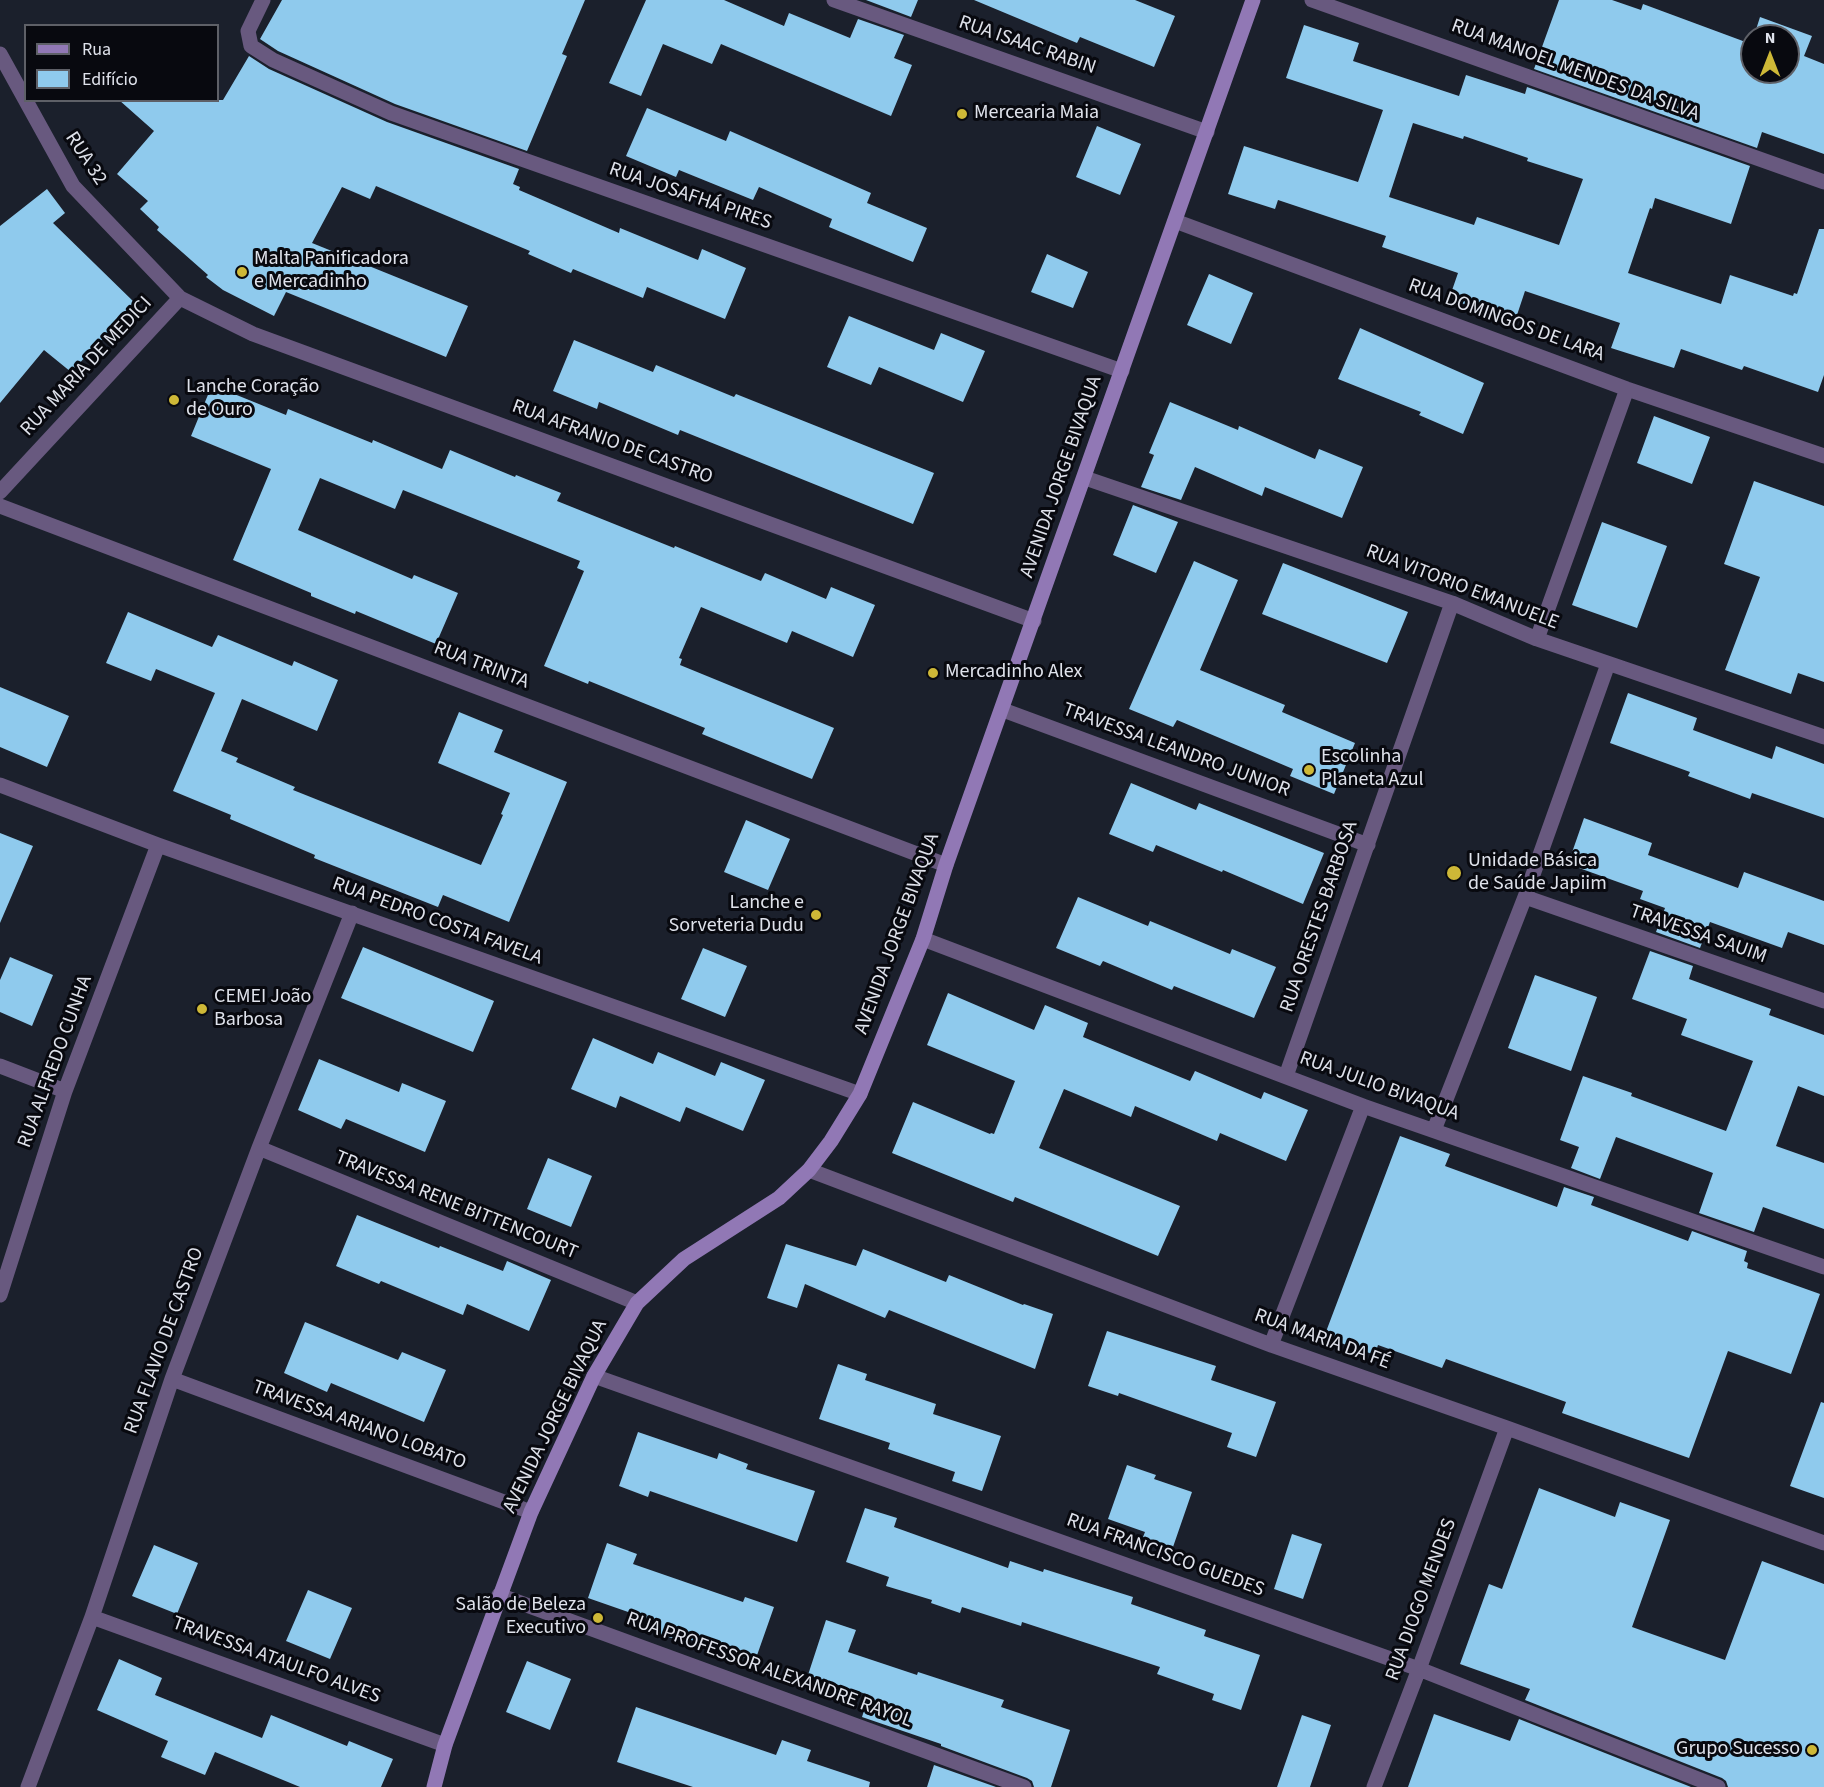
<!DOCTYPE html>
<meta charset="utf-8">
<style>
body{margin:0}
#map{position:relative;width:1824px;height:1787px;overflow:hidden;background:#1b202c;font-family:"Source Sans 3",sans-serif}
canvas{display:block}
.legend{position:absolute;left:24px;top:24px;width:195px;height:78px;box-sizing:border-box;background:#08090f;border:2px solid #5e6067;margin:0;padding:8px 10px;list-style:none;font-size:18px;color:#dfe2eb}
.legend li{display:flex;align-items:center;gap:12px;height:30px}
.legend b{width:30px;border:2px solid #5e6067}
.north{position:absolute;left:1740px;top:24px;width:60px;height:60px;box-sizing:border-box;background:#08090f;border:2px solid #5e6067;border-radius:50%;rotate:0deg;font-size:16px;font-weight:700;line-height:24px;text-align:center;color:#dfe2eb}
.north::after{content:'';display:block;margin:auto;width:21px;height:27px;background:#ceb837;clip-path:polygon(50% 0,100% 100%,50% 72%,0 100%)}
</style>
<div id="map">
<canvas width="1824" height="1787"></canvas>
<ul class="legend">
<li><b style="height:8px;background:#9178b5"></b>Rua</li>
<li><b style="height:16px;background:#8fcaed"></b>Edifício</li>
</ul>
<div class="north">N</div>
</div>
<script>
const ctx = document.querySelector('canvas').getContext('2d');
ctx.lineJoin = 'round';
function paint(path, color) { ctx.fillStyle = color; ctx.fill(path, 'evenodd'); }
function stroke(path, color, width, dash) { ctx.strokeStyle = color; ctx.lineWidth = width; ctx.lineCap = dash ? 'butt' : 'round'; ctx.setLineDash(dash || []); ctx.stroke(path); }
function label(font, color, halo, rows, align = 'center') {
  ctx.font = font + ' "Source Sans 3",sans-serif'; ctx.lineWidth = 6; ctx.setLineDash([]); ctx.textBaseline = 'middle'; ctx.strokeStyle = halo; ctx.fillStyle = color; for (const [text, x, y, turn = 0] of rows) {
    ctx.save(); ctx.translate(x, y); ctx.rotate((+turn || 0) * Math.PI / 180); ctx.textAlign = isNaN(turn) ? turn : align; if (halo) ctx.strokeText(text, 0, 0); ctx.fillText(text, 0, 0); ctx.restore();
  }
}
const building = new Path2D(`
 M282 0H585L562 54 567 56 527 151 395 104 278 51 260 39Z
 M646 0H724L784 26 789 13 850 38 858 19 904 35 894 58 912 65 891 116 721 44 712 64 663 44 641 96 609 83Z
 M866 0H918L911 17Z
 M974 0H1135L1175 16 1154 67 1080 37 1077 43Z
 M1559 0H1612L1641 10 1643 4 1751 44 1752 40V72H1788V36H1754L1760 17 1812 36 1804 56 1824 64V154L1762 132 1757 148 1534 69Z
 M1304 25 1359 43 1353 61 1459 96 1466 75 1525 94 1527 87 1750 166 1731 224 1655 198 1652 209 1650 208 1628 273 1721 304 1730 275 1793 296 1794 293 1797 294 1819 229H1824V375L1818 392 1744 366 1742 370 1681 349 1674 368 1611 348 1620 323 1525 291 1515 321 1449 299 1458 273 1382 247 1386 236 1278 200 1275 209 1228 194 1244 146 1358 182 1383 110 1286 78ZM1413 123 1463 139 1464 136 1528 158 1527 161 1583 179 1559 245 1477 217 1474 225 1389 197Z
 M249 56 269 69 387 122 519 169 513 184 520 187 519 190 619 233 620 228 698 260 702 249 746 268 725 319 647 287 643 298 573 269 571 273 528 254 530 251 376 186 370 199 342 187 312 243 468 306 446 357 286 292 274 316 223 290 206 277 208 275 157 230 159 227 140 209 148 201 117 174 154 131 119 100H223Z
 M647 108 726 141 730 131 871 193 867 203 927 228 913 262 829 227 832 219 759 187 753 200 679 170 676 177 626 156Z
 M1097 126 1141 144 1120 195 1076 177Z
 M47 189 65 213 53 223 136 304 71 372 44 350 0 403V226Z
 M1047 254 1088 272 1073 308 1031 292Z
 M1209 274 1253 293 1231 344 1187 325Z
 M849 316 934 350 941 333 985 351 963 402 879 367 871 385 827 367Z
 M1360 328 1484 383 1463 434 1419 415 1421 412 1338 379Z
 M574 340 653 372 656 365 734 397 736 394 934 473 913 524 680 430 678 435 599 402 597 409 553 391Z
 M212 385 286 415 288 409 372 443 373 440 442 469 450 450 515 477 516 475 561 493 557 501 674 548 675 546 761 581 765 573 826 599 831 587 875 605 853 657 792 631 787 643 701 607 679 658 682 659 680 665 834 728 812 779 702 734 705 728 589 681 588 684 544 666 584 571 577 568 580 561 403 490 395 509 320 478 298 530 412 579 414 575 458 593 436 644 356 611 355 614 311 596V593L233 560 271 469 191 436Z
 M1170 402 1238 430 1239 426 1315 459 1319 449 1363 467 1342 518 1265 487 1262 496 1195 467 1181 500 1141 487 1154 455 1149 453Z
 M1654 416 1710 437 1692 484 1637 463Z
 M1754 481 1824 506V682L1798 673 1791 694 1725 670 1760 577 1724 564Z
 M1133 505 1178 522 1156 573 1113 555Z
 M1602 522 1667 546 1637 628 1572 605Z
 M1194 561 1238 580 1200 670 1285 705 1282 712 1355 743 1334 794 1290 776 1293 769 1177 720 1173 727 1129 709Z
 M1283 563 1408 612 1387 663 1262 614Z
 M128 612 212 647 218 635 292 666 294 661 338 680 317 731 242 699 221 751 238 758 236 762 295 787 293 790 481 865 503 815 501 814 510 793 438 763 459 712 503 730 494 752 567 782 509 922 443 895 438 907 314 858 315 855 230 819 231 815 173 791 215 693 156 669 151 681 106 663Z
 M0 687 69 716 47 767 0 747Z
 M1628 693 1697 718 1693 730 1772 759 1776 746 1824 764V818L1752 793 1750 799 1688 776 1690 772 1610 743Z
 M1131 783 1196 810 1199 803 1324 853 1303 904 1223 870 1222 872 1156 845 1153 852 1109 834Z
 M1584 818 1652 843 1648 855 1738 888 1744 872 1824 901V945L1788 932 1782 948 1710 922 1700 948 1656 932 1665 908 1640 899 1643 891 1568 864Z
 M746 820 790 839 768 890 724 872Z
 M0 833 33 846 0 923Z
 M1078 897 1148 926 1150 921 1230 954 1232 949 1276 967 1254 1018 1174 986 1172 990 1103 961 1100 966 1056 948Z
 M363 947 494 1001 473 1052 341 998Z
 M703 948 747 966 725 1017 681 999Z
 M1650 951 1693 966 1689 979 1771 1009 1769 1015 1824 1035V1096L1798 1086 1776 1146 1824 1163V1229L1763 1207 1754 1232 1699 1213 1713 1173 1616 1137 1600 1179 1571 1168 1579 1147 1560 1140 1583 1076 1632 1093 1631 1096 1726 1131 1753 1061 1681 1035 1687 1019 1632 999Z
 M10 957 53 975 32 1026 0 1012V980Z
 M1535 975 1597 997 1571 1071 1508 1048Z
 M948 993 1034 1030 1045 1005 1088 1023 1083 1037 1190 1081 1195 1071 1261 1099 1264 1092 1308 1110 1286 1161 1220 1133 1217 1141 1135 1106 1131 1117 1064 1089 1039 1148 1180 1206 1158 1256 1015 1197 1013 1202 892 1153 913 1102 990 1134 991 1133 994 1134 1015 1081 927 1045Z
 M593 1038 653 1064 658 1052 715 1076 721 1062 765 1080 743 1131 686 1107 680 1122 620 1096 616 1108 571 1089Z
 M319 1059 399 1092 402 1083 446 1101 425 1152 346 1119 341 1129 298 1110Z
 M1400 1136 1450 1154 1445 1166 1557 1207 1564 1187 1594 1197 1591 1205 1688 1241 1692 1231 1747 1251 1744 1261 1748 1263 1747 1268 1820 1294 1791 1374 1728 1351 1689 1458 1562 1413 1566 1402 1446 1359 1442 1368 1378 1345 1375 1355 1324 1337Z
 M548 1158 592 1176 571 1227 527 1209Z
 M357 1215 439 1248 440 1246 503 1271 507 1261 551 1280 529 1331 467 1304 463 1315 381 1281 379 1284 336 1266Z
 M786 1244 856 1266 863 1249 946 1282 949 1275 1023 1305 1024 1304 1053 1314 1035 1369 889 1310 885 1318 805 1284 797 1308 767 1298Z
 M305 1322 398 1360 402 1352 446 1370 424 1422 331 1383 327 1392 284 1373Z
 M1107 1331 1216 1366 1211 1380 1276 1402 1256 1457 1227 1447 1232 1433 1119 1393 1118 1396 1088 1386Z
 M838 1364 867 1374 865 1380 936 1404 933 1414 1001 1436 982 1491 952 1481 955 1472 888 1449 890 1443 819 1419Z
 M1821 1402 1824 1403V1498L1790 1486Z
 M638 1432 717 1459 719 1453 748 1464 746 1469 815 1491 797 1542 650 1491 648 1497 619 1486Z
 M1127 1465 1156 1475 1154 1479 1192 1492 1173 1547 1143 1537 1145 1532 1108 1519Z
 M1539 1488 1615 1517 1620 1502 1670 1520 1632 1627 1725 1660 1762 1561 1824 1584V1787H1728L1726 1781 1722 1778 1525 1700 1530 1689 1460 1664 1489 1584 1502 1589Z
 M865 1508 897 1518 894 1527 1008 1568 1010 1561 1043 1572 1044 1569 1133 1597 1131 1604 1206 1630 1204 1636 1260 1655 1241 1710 1212 1700 1214 1694 1157 1674 1160 1667 1022 1622 1021 1626 962 1607 960 1613 931 1603 932 1600 886 1586 889 1577 846 1562Z
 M1292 1534 1322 1544 1303 1599 1274 1589Z
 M607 1543 637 1554 633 1564 743 1602 745 1597 774 1607 755 1661 682 1637 680 1641 651 1631 654 1621 588 1598Z
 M154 1545 198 1563 177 1614 132 1596Z
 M308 1590 352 1608 330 1659 286 1641Z
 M826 1620 856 1630 848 1652 917 1675 918 1672 1004 1700 1001 1707 1070 1730 1051 1787H1034L1032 1781 1027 1778 941 1746V1744L862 1717 869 1695 808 1675Z
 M119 1659 162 1678 155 1695 262 1738 271 1715 347 1746 349 1741 393 1759 381 1787H300L215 1752 205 1775 161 1757 168 1741 97 1710Z
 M527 1661 571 1679 550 1730 506 1712Z
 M636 1707 776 1755 782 1740 811 1750 807 1761 870 1782 869 1787H693L647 1772 617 1762Z
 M1434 1714 1510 1741 1519 1719 1691 1787H1408Z
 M1302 1715 1331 1725 1310 1787H1277Z
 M934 1765 996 1787H927Z`);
const street = new Path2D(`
 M263 0 248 31 251 46 273 60 391 113 1122 371
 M834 0 1207 132
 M1312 0 1824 182
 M0 54 73 186 180 298 253 334 1034 621
 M1175 221 1627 389 1824 456
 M1085 478 1452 603 1537 639 1824 737
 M0 492 180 298
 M0 506 946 865
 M1537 639 1627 389
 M1003 710 1368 845
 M0 785 158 845 860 1094
 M1525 897 1824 1001
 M923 939 1363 1106 1824 1267
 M0 1066 65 1091
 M1286 1076 1452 603
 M1434 1130 1525 897 1608 664
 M259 1148 637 1303
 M809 1170 1271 1345 1507 1428 1824 1543
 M0 1295 65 1091 158 845
 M1271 1345 1363 1106
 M594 1376 1419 1669 1718 1787
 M172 1379 531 1512
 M499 1595 1024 1787
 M92 1617 445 1745
 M28 1787 92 1617 172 1379 259 1148 352 913
 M1374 1787 1419 1669 1507 1428`);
const secondary = new Path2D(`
 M434 1787 445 1745 531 1512 594 1376 637 1303 684 1259 779 1198 809 1170 831 1141 860 1094 923 939 946 865 1253 0`);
const markers = [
 [962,114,6,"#ceb837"],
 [242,272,6,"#ceb837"],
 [174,400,6,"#ceb837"],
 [933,673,6,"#ceb837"],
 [1309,770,6,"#ceb837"],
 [1454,873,8,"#ceb837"],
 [816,915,6,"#ceb837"],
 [202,1009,6,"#ceb837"],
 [598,1618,6,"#ceb837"],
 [1812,1750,6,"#ceb837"]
];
const streetNames = [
 ["RUA ISAAC RABIN",1027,46,19],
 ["RUA MANOEL MENDES DA SILVA",1575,71,20],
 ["RUA 32",85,159,57],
 ["RUA JOSAFHÁ PIRES",690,197,19],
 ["RUA DOMINGOS DE LARA",1506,321,20],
 ["RUA MARIA DE MEDICI",87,367,-47],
 ["RUA AFRANIO DE CASTRO",612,443,20],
 ["AVENIDA JORGE BIVAQUA",1062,477,-71],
 ["RUA VITORIO EMANUELE",1462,588,21],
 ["RUA TRINTA",481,666,21],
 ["TRAVESSA LEANDRO JUNIOR",1176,751,20],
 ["RUA ORESTES BARBOSA",1320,917,-71],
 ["RUA PEDRO COSTA FAVELA",437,922,20],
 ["AVENIDA JORGE BIVAQUA",898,934,-70],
 ["TRAVESSA SAUIM",1698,935,19],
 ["RUA ALFREDO CUNHA",56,1062,-70],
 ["RUA JULIO BIVAQUA",1379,1087,20],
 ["TRAVESSA RENE BITTENCOURT",456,1206,22],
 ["RUA MARIA DA FÉ",1322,1340,20],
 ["RUA FLAVIO DE CASTRO",165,1341,-70],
 ["AVENIDA JORGE BIVAQUA",556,1417,-64],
 ["TRAVESSA ARIANO LOBATO",359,1426,20],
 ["RUA FRANCISCO GUEDES",1165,1556,20],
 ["RUA DIOGO MENDES",1422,1600,-70],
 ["TRAVESSA ATAULFO ALVES",276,1661,20],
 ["RUA PROFESSOR ALEXANDRE RAYOL",769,1671,20]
];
const poiNames = [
 ["Mercearia Maia",974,114],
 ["Malta Panificadora",254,260],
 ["e Mercadinho",254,283],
 ["Lanche Coração",186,388],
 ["de Ouro",186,411],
 ["Mercadinho Alex",945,673],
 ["Escolinha",1321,758],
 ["Planeta Azul",1321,781],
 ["Unidade Básica",1468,862],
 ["de Saúde Japiim",1468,885],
 ["Lanche e",804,904,"right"],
 ["Sorveteria Dudu",804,927,"right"],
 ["CEMEI João",214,998],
 ["Barbosa",214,1021],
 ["Salão de Beleza",586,1606,"right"],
 ["Executivo",586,1629,"right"],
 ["Grupo Sucesso",1800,1750,"right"]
];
paint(building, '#8fcaed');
stroke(street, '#68597f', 15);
stroke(secondary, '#9178b5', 15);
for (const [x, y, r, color] of markers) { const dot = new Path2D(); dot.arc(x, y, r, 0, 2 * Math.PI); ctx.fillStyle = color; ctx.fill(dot); stroke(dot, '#08090f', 2); }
label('20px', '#dfe2eb', '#08090f', streetNames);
label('20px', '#dfe2eb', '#08090f', poiNames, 'left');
</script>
